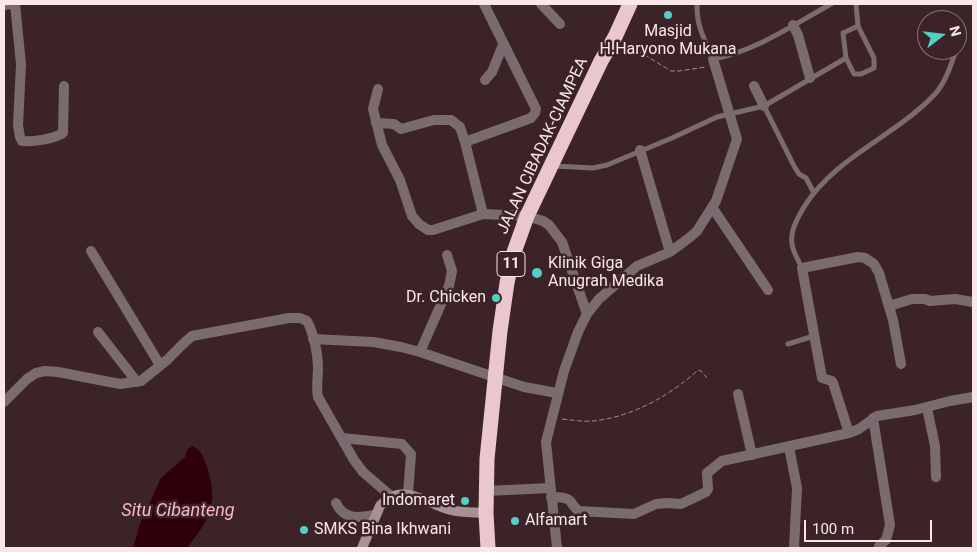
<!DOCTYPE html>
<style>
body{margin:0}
#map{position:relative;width:977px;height:552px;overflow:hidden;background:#3c2327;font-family:Roboto,sans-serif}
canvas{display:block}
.frame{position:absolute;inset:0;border:5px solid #f9e7e9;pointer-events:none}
.north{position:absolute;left:917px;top:10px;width:50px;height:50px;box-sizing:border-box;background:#3c2327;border:1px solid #887175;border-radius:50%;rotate:74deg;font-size:14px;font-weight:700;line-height:20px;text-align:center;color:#f9e7e9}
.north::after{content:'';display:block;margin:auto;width:18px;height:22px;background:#56cec4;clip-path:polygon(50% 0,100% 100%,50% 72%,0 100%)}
.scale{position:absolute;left:804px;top:520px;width:128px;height:22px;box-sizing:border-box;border:2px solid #f9e7e9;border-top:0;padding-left:6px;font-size:15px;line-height:18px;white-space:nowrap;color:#f9e7e9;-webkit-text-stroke:4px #3c2327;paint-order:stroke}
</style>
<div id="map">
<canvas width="977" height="552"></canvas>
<div class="frame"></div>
<div class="north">N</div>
<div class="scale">100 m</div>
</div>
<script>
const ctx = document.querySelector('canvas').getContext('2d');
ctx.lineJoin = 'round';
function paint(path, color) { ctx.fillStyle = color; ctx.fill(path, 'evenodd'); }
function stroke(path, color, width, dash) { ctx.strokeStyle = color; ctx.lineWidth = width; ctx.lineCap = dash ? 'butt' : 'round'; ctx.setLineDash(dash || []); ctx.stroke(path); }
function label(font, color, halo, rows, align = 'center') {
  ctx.font = font + ' Roboto,sans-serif'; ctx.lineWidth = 5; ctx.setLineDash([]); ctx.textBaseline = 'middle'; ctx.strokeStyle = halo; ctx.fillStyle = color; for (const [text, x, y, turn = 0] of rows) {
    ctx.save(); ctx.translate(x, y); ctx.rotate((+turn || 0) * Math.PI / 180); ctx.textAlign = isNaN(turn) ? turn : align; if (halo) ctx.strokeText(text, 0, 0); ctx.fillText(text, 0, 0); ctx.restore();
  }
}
const water = new Path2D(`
 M192 446C201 449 204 458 207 467 219 505 210 518 187 548H133L140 524 161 478 185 457 187 450Z`);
const path = new Path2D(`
 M625 43 671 71H679L706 67
 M562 419C573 420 583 422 593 421 632 417 669 396 697 371L700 370 707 378`);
const lane = new Path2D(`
 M697 4C696 25 705 41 713 59 756 51 793 25 831 4
 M957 45 958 32
 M846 58 843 33 858 26
 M764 106 794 166 799 174 806 178 814 193
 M554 166 593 168 607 165 672 138 717 117 764 106 846 58 854 74H861L874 68V58L858 26 856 4
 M802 268C797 258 790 247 792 235 793 225 799 216 804 207 835 157 894 137 934 95 945 84 951 65 956 50
 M788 344 814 336`);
const street = new Path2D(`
 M15 4 21 64 18 125 20 137 22 141C34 142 53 139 63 133L64 86
 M541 4 560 24
 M4 5 10 4
 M793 25 798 35 810 78
 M485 80 492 72 503 45
 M754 86 764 106
 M378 89 373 109 382 145 400 180 412 216 419 224 428 230H433L483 214 527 216 543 221 549 225 562 242 587 314
 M376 123 394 124 401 129 434 120H451L460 127 465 142
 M640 150 670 252
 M712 207 768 290
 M483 214 465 142 531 118 535 113 536 109 484 4
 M91 251 160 365
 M889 306 912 299H925L930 301 955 299 973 302
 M98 332 137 382
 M313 339 373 342 401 347 420 352 524 387 557 393
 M420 352 449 286 452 271 447 255
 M738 394 752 455
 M4 402 27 379 36 373 45 371 58 372 120 384 141 381 167 360 184 343 192 336 289 318H300L307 321C314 334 318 354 318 368 318 378 316 387 318 397L354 460 363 472 392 497
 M927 408 935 446 936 477
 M873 418 890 525 886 540 879 546V548
 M849 433 833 383 832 381 822 378 802 268 858 257 865 258 874 264 879 273 893 320 901 364
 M342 438 402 444 411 454 408 494
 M789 447 797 488 794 548
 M486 491 550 488
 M551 497C557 498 567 496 571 502 574 506 574 508 579 511L634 514 656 504 667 503 681 504 706 492 708 489 707 473 722 461 849 433 859 429 877 416 915 410 950 401 973 397
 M336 503C344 520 358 518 375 515
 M557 548 546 442 564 371 578 332 587 314 599 299 637 266 670 252 689 238 697 231 716 201 737 139 713 59`);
const secondary = new Path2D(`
 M362 548 380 506C403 481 425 503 451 510 462 513 475 512 486 513`);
const highway = new Path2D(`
 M488 548 486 513 487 459 500 331 507 283 513 255 527 216 601 61 615 37 630 4`);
const markers = [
 [668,15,5,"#56cec4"],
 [537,273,6,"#56cec4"],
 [496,298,5,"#56cec4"],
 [465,501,5,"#56cec4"],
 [515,521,5,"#56cec4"],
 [304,530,5,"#56cec4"]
];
const shields = [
 [511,264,28]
];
const shieldNames = [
 ["11",511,264]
];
const poiNames = [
 ["Masjid",668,32,"center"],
 ["H.Haryono Mukana",668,50,"center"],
 ["Klinik Giga",548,264],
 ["Anugrah Medika",548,282],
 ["Dr. Chicken",486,298,"right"],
 ["Indomaret",455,501,"right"],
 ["Alfamart",525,521],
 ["SMKS Bina Ikhwani",314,530]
];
const streetNames = [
 ["JALAN CIBADAK-CIAMPEA",543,146,-65]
];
const waterNames = [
 ["Situ Cibanteng",178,511]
];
paint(water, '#2f000c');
stroke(path, '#a28d90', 1, [5, 2.5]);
stroke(lane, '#7a6c6e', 5);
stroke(street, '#7a6c6e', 10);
stroke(secondary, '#a79194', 10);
stroke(highway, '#eac7cc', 15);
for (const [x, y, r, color] of markers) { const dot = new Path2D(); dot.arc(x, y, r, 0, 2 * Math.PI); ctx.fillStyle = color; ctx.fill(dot); stroke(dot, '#3c2327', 2); }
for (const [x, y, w] of shields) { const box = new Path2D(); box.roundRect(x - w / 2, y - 12.5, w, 25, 4); ctx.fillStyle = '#3c2327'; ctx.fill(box); stroke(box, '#f9e7e9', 1); }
label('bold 15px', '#f9e7e9', null, shieldNames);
label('16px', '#f9e7e9', '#3c2327', poiNames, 'left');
label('16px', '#f9e7e9', '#3c2327', streetNames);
label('italic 18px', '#fbb6c2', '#3c2327', waterNames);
</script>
